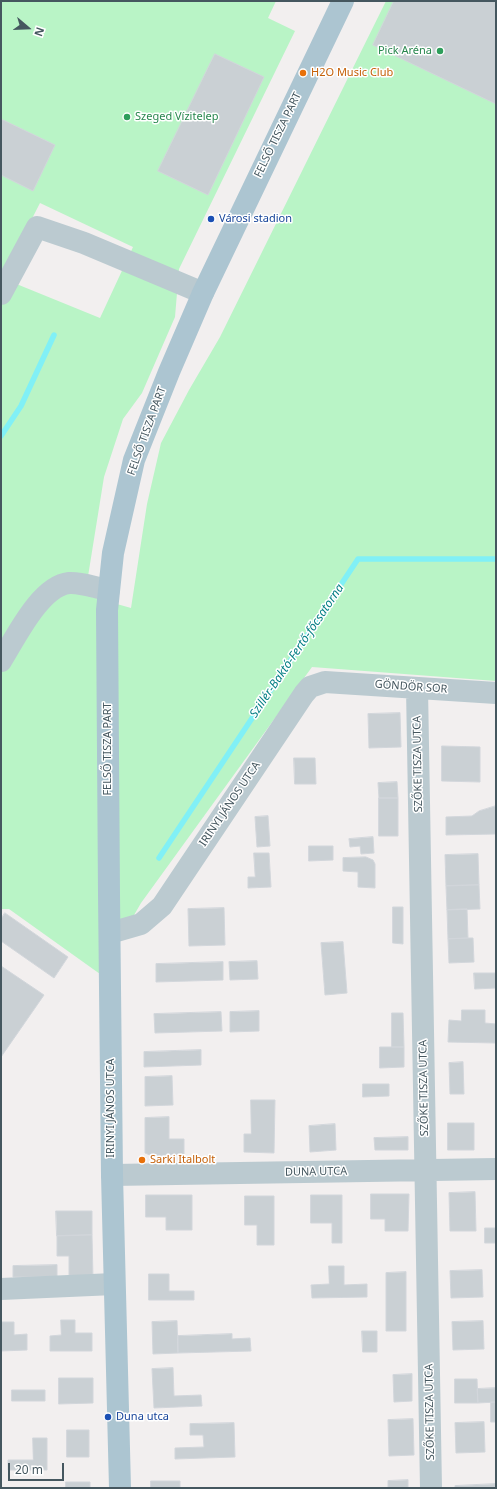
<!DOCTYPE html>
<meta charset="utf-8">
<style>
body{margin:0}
#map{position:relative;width:497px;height:1489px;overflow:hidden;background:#f2efef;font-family:"Noto Sans",sans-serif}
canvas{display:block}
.frame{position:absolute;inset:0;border:2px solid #45575f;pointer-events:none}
.north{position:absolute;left:8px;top:8px;width:40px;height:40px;-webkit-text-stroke:3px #fff;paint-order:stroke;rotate:109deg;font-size:11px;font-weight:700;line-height:16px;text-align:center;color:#45575f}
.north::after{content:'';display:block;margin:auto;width:14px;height:18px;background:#45575f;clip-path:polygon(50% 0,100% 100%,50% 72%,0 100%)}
.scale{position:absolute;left:8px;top:1463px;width:56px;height:18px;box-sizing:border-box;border:2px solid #45575f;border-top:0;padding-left:5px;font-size:12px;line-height:14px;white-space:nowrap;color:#45575f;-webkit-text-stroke:3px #fff;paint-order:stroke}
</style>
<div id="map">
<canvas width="497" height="1489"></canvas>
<div class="frame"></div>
<div class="north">N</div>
<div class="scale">20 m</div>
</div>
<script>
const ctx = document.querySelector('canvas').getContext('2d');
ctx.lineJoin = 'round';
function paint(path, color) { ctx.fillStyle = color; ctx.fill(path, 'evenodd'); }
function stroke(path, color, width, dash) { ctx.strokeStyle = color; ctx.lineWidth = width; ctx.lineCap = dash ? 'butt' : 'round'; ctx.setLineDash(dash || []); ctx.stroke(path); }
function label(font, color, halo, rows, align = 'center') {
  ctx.font = font + ' "Noto Sans",sans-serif'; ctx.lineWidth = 3; ctx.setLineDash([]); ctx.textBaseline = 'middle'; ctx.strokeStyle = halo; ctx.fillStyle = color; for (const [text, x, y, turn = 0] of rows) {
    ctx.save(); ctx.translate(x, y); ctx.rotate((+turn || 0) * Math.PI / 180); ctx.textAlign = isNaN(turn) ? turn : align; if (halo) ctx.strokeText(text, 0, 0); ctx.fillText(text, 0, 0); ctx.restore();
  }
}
const green = new Path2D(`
 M1 1H276L268 18 295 31 179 269 175 317 142 393 123 419 104 477 85 595 131 608 147 504 161 443 189 390 220 337 386 1H496V681L312 667 141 903 100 974 9 909H1V302L14 283 100 318 133 247 40 203 1 279Z`);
const stream = new Path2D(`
 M1 436 21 406 54 335
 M159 858 358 559H496`);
const building = new Path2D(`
 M394 1H496V104L373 45Z
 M215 54 264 77 208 195 158 171Z
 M1 119 55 145 33 191 1 175Z
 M400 713 401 747 369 748 368 714Z
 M442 746 480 747V782L442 781Z
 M294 758H315L316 784H295Z
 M397 782 398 798H379L378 783Z
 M379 798H398V836H379Z
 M496 806V834L446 835V817L472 816 479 811Z
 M268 816 270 846 257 847 255 817Z
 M373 837 374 853 361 854 360 846 350 847 349 839Z
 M309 846H333V860L309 861Z
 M254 853H269L271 887 248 888V877H255Z
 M478 854 479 885 446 886 445 855Z
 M366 857 373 860 375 864V888L358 887V872L343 871V858Z
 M479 885 480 909 447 910 446 886Z
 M393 907H403V944L393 943Z
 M224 908 225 945 189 946 188 909Z
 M467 909 468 938 448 939 447 910Z
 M5 913 68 957 54 978 1 941V919Z
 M468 938H473L474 962 449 963 448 939Z
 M343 942 347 993 325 995 321 943Z
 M257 961 258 979 230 980 229 962Z
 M223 962V980L156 982V964Z
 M1 966 44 995 1 1057Z
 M474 973H496V988L475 989Z
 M462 1010H485V1023L496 1024 495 1043 448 1042 449 1020 461 1021Z
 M259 1011V1031L230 1032V1012Z
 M221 1012 222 1031 155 1033 154 1014Z
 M392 1013H403L404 1047H392Z
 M380 1047H404V1067L380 1068Z
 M201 1050V1065L144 1067V1052Z
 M463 1062 464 1094H450L449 1063Z
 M172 1076 173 1105 145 1106V1077Z
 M363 1084H389V1096L363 1097Z
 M251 1100H275L274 1153 244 1152V1134H251Z
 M169 1117V1139H184V1154L152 1156 145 1153V1118Z
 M448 1123H474V1150H448Z
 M335 1124 336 1150 310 1152 309 1126Z
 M408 1137V1150H375L374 1138Z
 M475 1192 476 1231H450L449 1193Z
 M371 1194H409L408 1231H385V1219H371Z
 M146 1195H192V1230H166V1217H146Z
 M311 1195H342V1243H332V1223H311Z
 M245 1196H274V1245H257V1225H245Z
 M56 1211H92V1235L57 1236Z
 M485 1228H496V1243H485Z
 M92 1235 93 1278H69V1256H57V1236Z
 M57 1265V1277H13V1266Z
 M329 1266H344V1285L367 1284V1297L312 1298 311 1285 329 1284Z
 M482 1270 483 1297 451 1298 450 1271Z
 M406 1272V1331H386V1273Z
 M149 1274H169V1291H194V1300H149Z
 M61 1320H75V1333H92V1351H50V1336L61 1335Z
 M177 1321 178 1353 153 1354 152 1322Z
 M483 1321 484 1349 453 1350 452 1322Z
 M2 1322H14V1335L27 1334V1350L1 1351Z
 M362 1331H377V1352H363Z
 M232 1334V1339L250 1338 251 1351 178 1353V1336Z
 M173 1368 174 1396 201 1395 202 1406 154 1408 152 1369Z
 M412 1374V1401L394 1402 393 1375Z
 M59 1378H93V1403L59 1404Z
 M455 1379H477L478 1403H455Z
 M496 1388V1402L478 1403 477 1389Z
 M12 1390H45V1401H12Z
 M491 1402H496V1422H491Z
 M413 1419 414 1455 389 1456 388 1420Z
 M484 1422 485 1452 456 1453 455 1423Z
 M234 1423 235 1457 175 1459V1448L204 1447 203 1435H190V1424Z
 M67 1430H89V1457H67Z
 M33 1438H47V1470H8V1460H33Z
 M408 1480V1488H388V1481Z
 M151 1481H180V1488H151Z
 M66 1482H90V1488H66Z
 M495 1484V1488H455V1486Z`);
const minor = new Path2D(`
 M1 294 37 227 84 243 203 293
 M1 661C15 639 40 586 69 583 81 582 96 588 109 590
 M417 688 431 1488
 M110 933 141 924 162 906 304 694 310 687 325 682 496 693
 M112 1175 496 1169
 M1 1289 114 1284`);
const major = new Path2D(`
 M120 1488 112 1175 109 894 107 610 113 553 134 460 169 372 203 293 343 1`);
const markers = [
 [440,51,4,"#2e9e5b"],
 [303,73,4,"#e8710a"],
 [127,117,4,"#2e9e5b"],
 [211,219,4,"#1a4fb4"],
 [142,1160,4,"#e8710a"],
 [108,1417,4,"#1a4fb4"]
];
const leisureNames = [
 ["Pick Aréna",432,51],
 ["Szeged Vízitelep",135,117,"left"]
];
const foodNames = [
 ["H2O Music Club",311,73],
 ["Sarki Italbolt",150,1160]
];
const streetNames = [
 ["FELSŐ TISZA PART",278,135,-64],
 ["FELSŐ TISZA PART",147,431,-70],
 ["GÖNDÖR SOR",411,687,4],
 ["FELSŐ TISZA PART",108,749,-90],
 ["SZŐKE TISZA UTCA",418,764,-91],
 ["IRINYI JÁNOS UTCA",230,804,-56],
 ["SZŐKE TISZA UTCA",424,1088,-91],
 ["IRINYI JÁNOS UTCA",111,1108,-90],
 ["DUNA UTCA",316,1172,-1],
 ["SZŐKE TISZA UTCA",430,1412,-91]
];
const transitNames = [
 ["Városi stadion",219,219],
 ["Duna utca",116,1417]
];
const waterNames = [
 ["Szillér-Baktó-Fertő-főcsatorna",297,651,-56]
];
paint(green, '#b9f4c6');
stroke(stream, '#81f0f6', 5.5);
paint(building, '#cad0d4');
stroke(building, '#d2d6db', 1);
stroke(minor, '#bbcad0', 22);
stroke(major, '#acc5d1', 22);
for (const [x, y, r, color] of markers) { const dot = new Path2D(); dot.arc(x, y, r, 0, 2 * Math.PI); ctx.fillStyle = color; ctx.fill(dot); stroke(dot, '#fff', 1.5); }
label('11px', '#27864d', '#fff', leisureNames, 'right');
label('11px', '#c56008', '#fff', foodNames, 'left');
label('11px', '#45575f', '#fff', streetNames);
label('11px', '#164399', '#fff', transitNames, 'left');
label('italic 12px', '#057f85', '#fff', waterNames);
</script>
